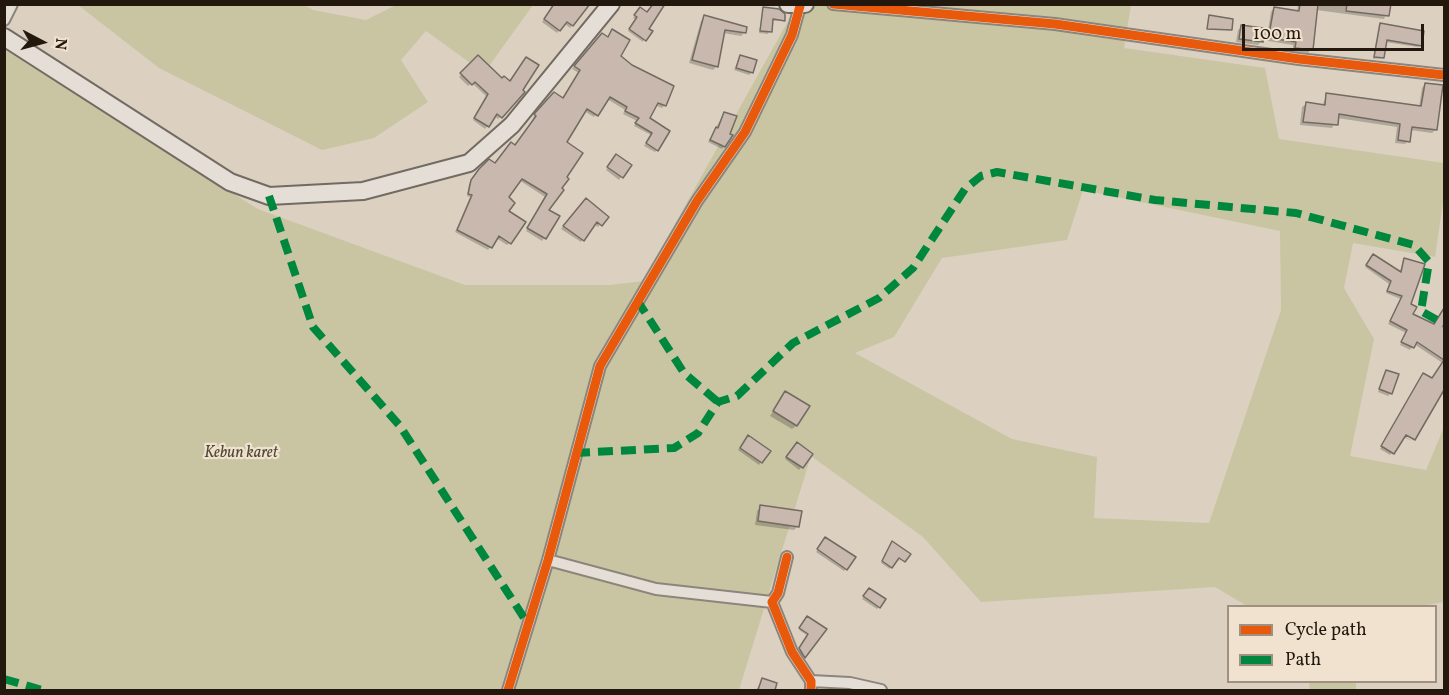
<!DOCTYPE html>
<style>
body{margin:0}
#map{position:relative;width:1449px;height:695px;overflow:hidden;background:#dcd1c1;font-family:Vollkorn,serif}
canvas{display:block}
.frame{position:absolute;inset:0;border:6px solid #22180e;pointer-events:none}
.legend{position:absolute;left:1227px;top:605px;width:210px;height:78px;box-sizing:border-box;background:#f0e2cf;border:2px solid #9e9182;margin:0;padding:8px 10px;list-style:none;font-size:18px;color:#22180e}
.legend li{display:flex;align-items:center;gap:12px;height:30px}
.legend b{width:30px;border:2px solid #9e9182}
.north{position:absolute;left:12px;top:12px;width:60px;height:60px;-webkit-text-stroke:4px #f0e2cf;paint-order:stroke;rotate:96deg;font-size:16px;font-weight:700;line-height:24px;text-align:center;color:#22180e}
.north::after{content:'';display:block;margin:auto;width:21px;height:27px;background:#22180e;clip-path:polygon(50% 0,100% 100%,50% 72%,0 100%)}
.scale{position:absolute;left:1242px;top:24px;width:182px;height:27px;box-sizing:border-box;border:3px solid #22180e;border-top:0;padding-left:8px;font-size:18px;line-height:21px;white-space:nowrap;color:#22180e;-webkit-text-stroke:4px #f0e2cf;paint-order:stroke}
</style>
<div id="map">
<canvas width="1449" height="695"></canvas>
<div class="frame"></div>
<ul class="legend">
<li><b style="height:8px;background:#e8590c"></b>Cycle path</li>
<li><b style="height:8px;background:#00873e"></b>Path</li>
</ul>
<div class="north">N</div>
<div class="scale">100 m</div>
</div>
<script>
const ctx = document.querySelector('canvas').getContext('2d');
ctx.lineJoin = 'round';
function paint(path, color) { ctx.fillStyle = color; ctx.fill(path, 'evenodd'); }
function stroke(path, color, width, dash) { ctx.strokeStyle = color; ctx.lineWidth = width; ctx.lineCap = dash ? 'butt' : 'round'; ctx.setLineDash(dash || []); ctx.stroke(path); }
function label(font, color, halo, rows, align = 'center') {
  ctx.font = font + ' Vollkorn,serif'; ctx.lineWidth = 4.5; ctx.setLineDash([]); ctx.textBaseline = 'middle'; ctx.strokeStyle = halo; ctx.fillStyle = color; for (const [text, x, y, turn = 0] of rows) {
    ctx.save(); ctx.translate(x, y); ctx.rotate((+turn || 0) * Math.PI / 180); ctx.textAlign = isNaN(turn) ? turn : align; if (halo) ctx.strokeText(text, 0, 0); ctx.fillText(text, 0, 0); ctx.restore();
  }
}
const green = new Path2D(`
 M78 5H305L313 10 366 20 396 5H533L484 73 426 31 401 60 428 102 374 138 322 150 159 68Z
 M797 5H1131L1124 48 1265 68 1279 139 1444 163V196L1435 257 1353 243 1344 288 1374 339 1350 456 1426 470 1444 427V602L1422 606H1247L1215 587 981 602 923 537 811 456 739 690H5L4 49 258 209 465 285H610L643 281ZM1083 190 1280 231 1281 310 1209 523 1094 518 1097 457 1012 439 855 353 894 337 942 258 1067 240Z
 M1309 682H1356V690H1310Z`);
const shadow = new Path2D(`
 M554 4H589L570 28 564 23 557 33 542 22Z
 M1298 4H1390L1384 19 1316 10 1311 49 1308 53 1293 51V45L1262 40 1258 45 1236 42 1238 30 1241 27 1268 30 1271 12 1274 8 1297 12Z
 M763 9 783 20 772 21 768 34 759 33Z
 M638 11 647 29 643 42 628 31 636 20 633 18Z
 M704 17 745 32 741 36 723 33 717 66 713 70 689 63 701 21Z
 M1380 25 1421 45 1418 47 1385 42 1383 58 1373 59Z
 M612 31 619 57 631 66 673 87 664 106 662 108 655 105 648 119 668 131 657 150 655 152 644 146 651 135 634 126 637 121 623 114 625 110 607 99 594 117 584 111 565 143 547 210 558 216 542 241 526 231 545 197 519 180 507 198 510 243 507 245 496 238 488 250 455 232 470 197 467 196 469 184 489 161 495 165 515 146 535 119 533 117 554 94 562 100 579 73 572 69 602 35 607 38Z
 M478 57 517 100 498 119 495 116 485 129 473 120 487 97 472 83 468 86 459 77Z
 M740 57 752 72 749 75 734 70Z
 M1425 84 1435 130 1432 133 1410 130 1408 141 1405 144 1395 143 1397 127 1337 118 1332 128 1300 125 1302 107 1306 104 1322 106 1327 94 1419 107 1422 88Z
 M724 113V146L722 149 708 142Z
 M614 158 630 165 619 180 606 170Z
 M573 213 575 214 607 217 598 227 594 224 581 242 561 229Z
 M1371 258 1399 273 1405 259 1411 314 1434 325 1444 309V364L1414 344 1410 350 1400 345 1406 333 1388 324 1401 299 1386 293 1389 284 1365 267Z
 M1440 368 1444 371V387L1414 438 1400 430 1398 432 1412 441 1403 437 1390 455 1380 449 1421 377 1432 380Z
 M1387 371 1391 393 1388 396 1378 392Z
 M785 393 796 426 792 429 770 416Z
 M746 439 769 451 759 465 738 450Z
 M794 446 811 454 799 470 785 459Z
 M761 507 798 526 794 530 755 525 757 511Z
 M824 541 846 569 844 571 816 552Z
 M892 543V555L903 563 897 559 890 569 881 563Z
 M867 592 879 607 877 609 862 599Z
 M806 619 814 641 802 657 798 651 808 636 799 630Z
 M762 680 775 684 773 690H756Z`);
const building = new Path2D(`
 M554 4H590L573 26 567 22 560 31 544 19Z
 M653 4H665L649 29 653 31 646 41 629 29 637 17 634 15 640 7 647 12Z
 M1300 4H1318L1313 50 1295 48 1296 42 1264 37 1263 42 1239 39 1241 25 1270 29 1274 7 1299 11Z
 M1347 4H1391L1389 16 1346 11Z
 M763 7 779 9 785 14V21L773 19 772 32 760 31Z
 M704 15 747 27 746 33 725 30 718 67 692 60Z
 M1209 15 1233 19 1232 30 1207 29Z
 M1380 23 1424 31 1422 46 1387 40 1384 58 1374 57Z
 M612 29 630 40 621 56 632 65 674 86 666 106 658 103 650 118 670 131 658 151 646 143 652 133 635 123 639 118 625 111 627 107 610 97 598 116 587 109 567 142 583 153 567 177 569 179 562 188 564 190 549 210 560 216 546 239 527 228 547 194 522 179 509 197 515 203 509 211 526 222 511 244 499 236 492 248 457 230 472 195 468 194 471 180 479 169 489 159 495 163 511 142 515 145 536 116 534 114 554 92 563 98 580 70 574 66 602 33 608 37Z
 M478 55 502 78 504 76 510 81 526 57 539 65 523 90 525 92 502 118 497 114 489 127 474 118 488 94 475 82 472 85 460 73Z
 M740 55 757 60 753 73 736 68Z
 M1425 83 1443 85 1437 130 1412 127 1410 142 1398 140 1400 124 1339 114 1338 125 1303 122 1306 102 1325 105 1326 93 1421 106Z
 M724 112 737 116 730 134 733 135 725 147 710 140 716 127 718 128Z
 M616 154 632 165 623 178 607 167Z
 M586 198 609 217 602 226 597 222 584 241 563 226Z
 M1373 254 1401 272 1404 258 1425 264 1411 304 1417 307 1413 314 1434 324 1444 308V390L1415 440 1406 435 1394 454 1381 446 1423 373 1432 378 1444 360 1417 342 1414 348 1401 342 1407 330 1390 321 1402 296 1387 291 1391 281 1366 265Z
 M1386 370 1399 374 1392 394 1379 389Z
 M785 391 810 406 797 426 773 411Z
 M748 435 771 451 762 463 740 448Z
 M797 442 813 454 803 468 786 457Z
 M760 505 802 511 799 527 758 521Z
 M825 537 856 557 847 570 817 549Z
 M892 541 911 554 905 562 899 558 892 568 882 561Z
 M869 588 886 599 880 608 863 596Z
 M807 616 827 629 805 658 799 648 808 634 799 628Z
 M762 678 777 683 775 690H758Z`);
const street = new Path2D(`
 M833 4 1055 24 1299 59 1444 75
 M4 20 12 4
 M787 557 778 593 772 602 792 652 811 681V690
 M548 560 656 589 772 602
 M811 681 850 683 881 690
 M508 690 548 560 600 366 697 201 745 132 792 35 800 6`);
const secondary = new Path2D(`
 M788 4H805
 M4 37 230 182 269 196 363 191 469 163 512 125 611 4`);
const quiet = new Path2D(`
 M269 196 313 327 400 426 528 624
 M637 300 684 373 718 402
 M575 453 674 448 698 433 718 402 737 396 793 343 879 298 913 268 965 189 981 176 997 172 1155 200 1296 213 1414 245 1429 262 1421 311 1444 324
 M4 679 42 690`);
const cycleway = new Path2D(`
 M833 4 1055 24 1299 59 1444 75
 M787 557 778 593 772 602 792 652 811 681V690
 M508 690 548 560 600 366 697 201 745 132 792 35 800 6`);
const parkNames = [
 ["Kebun karet",241,454]
];
paint(green, '#c9c5a3');
paint(shadow, '#0003');
paint(building, '#c9b8ad');
stroke(building, '#726b62', 1.5);
stroke(street, '#8c857b', 14);
stroke(secondary, '#726b62', 20);
stroke(street, '#e4ded6', 10);
stroke(secondary, '#e4ded6', 16);
stroke(quiet, '#00873e', 8, [15, 8]);
stroke(cycleway, '#e8590c', 9);
label('italic 16px', '#4f4934', '#f0e2cf', parkNames);
</script>
